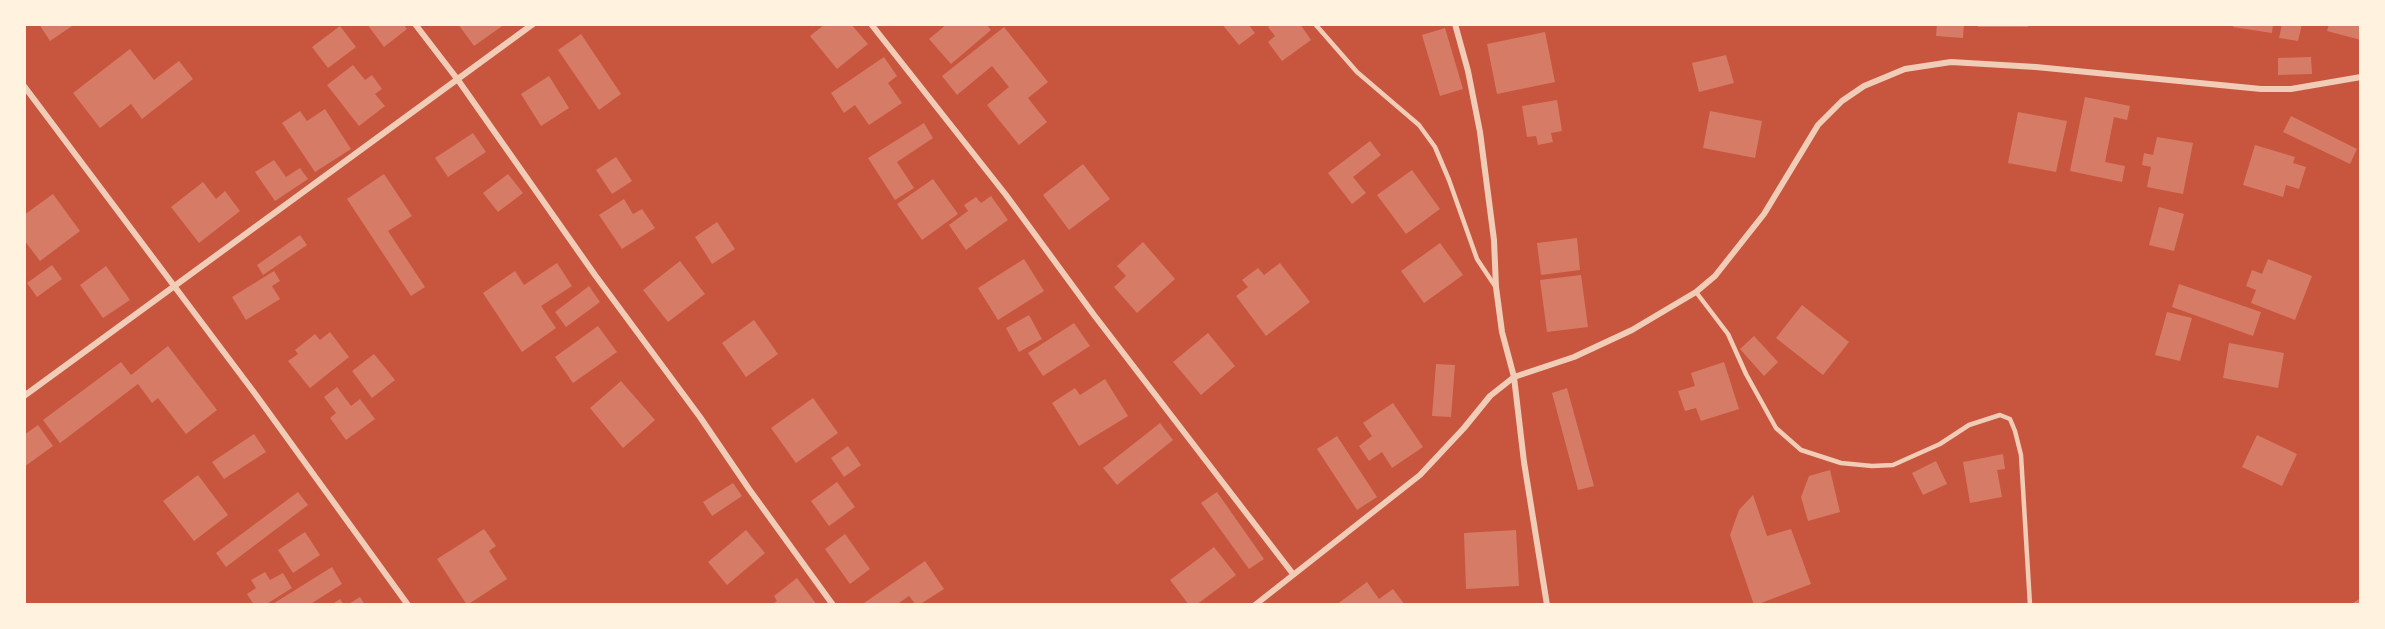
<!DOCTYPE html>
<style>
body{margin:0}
#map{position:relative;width:2385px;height:629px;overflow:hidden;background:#c8553d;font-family:Manrope,sans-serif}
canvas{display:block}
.frame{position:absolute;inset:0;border:26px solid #fff3e0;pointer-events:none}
</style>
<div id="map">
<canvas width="2385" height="629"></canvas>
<div class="frame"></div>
</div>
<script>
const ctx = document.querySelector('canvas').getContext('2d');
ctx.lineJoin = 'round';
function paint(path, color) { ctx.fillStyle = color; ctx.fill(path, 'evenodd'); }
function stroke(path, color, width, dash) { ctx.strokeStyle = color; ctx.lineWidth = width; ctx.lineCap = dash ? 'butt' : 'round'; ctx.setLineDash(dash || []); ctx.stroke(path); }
const building = new Path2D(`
 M39 24H75L50 41Z
 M367 24H403L407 29 384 47Z
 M458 24H505L474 46Z
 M825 24H851L868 44 837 69 810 36Z
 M947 24H986L991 30 951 64 929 39Z
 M1222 24H1248L1255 33 1239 45Z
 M1272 24H1300L1311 40 1282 61 1268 42 1275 36 1268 27Z
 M1937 24H1964L1963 38 1936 36Z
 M1977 24H2028V27H1978Z
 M2234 24H2273L2272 33 2233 27Z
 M2282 24H2302L2298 41 2279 38Z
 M2329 24H2361V40L2327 31Z
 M340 26 356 47 328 68 312 47Z
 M1004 27 1048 82 1028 98 1047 122 1019 145 987 105 1009 87 992 66 957 95 942 76Z
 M1445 28 1463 89 1440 96 1422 35Z
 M1545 32 1555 82 1497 94 1487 44Z
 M581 34 621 94 599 110 558 50Z
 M130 49 154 80 179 61 193 79 142 119 131 104 100 128 73 93Z
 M1726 55 1734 83 1699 92 1692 63Z
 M884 57 897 76 888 83 902 103 869 125 855 105 844 113 831 93Z
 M2311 57 2312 74 2278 75V58Z
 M353 65 365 80 372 75 382 89 375 94 385 106 359 126 327 85Z
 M549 76 569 108 541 126 521 94Z
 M2085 97 2130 106 2127 120 2114 117 2105 162 2125 166 2122 182 2070 171Z
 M1557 100 1562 131 1551 133 1553 142 1538 145 1536 136 1527 137 1522 106Z
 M325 109 351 149 315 172 282 123 300 111 307 121Z
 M1710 111 1762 121 1755 158 1703 148Z
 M2018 112 2067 121 2056 172 2008 163Z
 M2291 116 2357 149 2350 164 2283 132Z
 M924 123 933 138 897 162 914 188 895 200 868 158Z
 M473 133 486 152 448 177 435 158Z
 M2157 137 2193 143 2183 194 2147 187 2151 167 2142 165 2144 153 2153 155Z
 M1370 141 1381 155 1353 177 1366 193 1352 204 1328 173Z
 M2255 145 2295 157 2293 163 2306 167 2299 189 2286 185 2283 197 2243 185Z
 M616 157 632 181 612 194 596 170Z
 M274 160 286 177 300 168 308 179 275 201 255 172Z
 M1083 164 1110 199 1069 230 1043 195Z
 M1412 170 1440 209 1406 234 1377 195Z
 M384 174 412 216 388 231 425 287 411 296 347 199Z
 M508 174 523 193 498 212 483 193Z
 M933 179 958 214 922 240 897 204Z
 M203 182 216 199 225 191 240 211 199 243 171 207Z
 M53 194 80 231 40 261 24 240V215Z
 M991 196 1008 220 966 250 949 225 968 211 964 205 976 197 981 203Z
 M624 199 633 214 642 209 655 228 622 249 599 215Z
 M2159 207 2184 214 2174 251 2149 245Z
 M717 222 735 249 712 264 695 237Z
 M300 235 307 245 263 275 257 265Z
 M1577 238 1580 270 1541 275 1537 243Z
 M1143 242 1175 279 1137 313 1114 287 1126 276 1117 266Z
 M1440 243 1463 275 1424 303 1401 271Z
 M1024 259 1044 291 998 320 978 288Z
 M2268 259 2312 276 2295 320 2251 303 2256 290 2246 286 2252 270 2262 274Z
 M680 261 705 294 668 322 643 290Z
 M557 263 572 286 541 306 556 328 522 352 483 293 515 271 524 285Z
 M1280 263 1310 302 1266 336 1236 296 1248 287 1242 280 1258 268 1264 275Z
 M52 265 62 279 37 297 27 283Z
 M106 266 130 300 103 318 80 285Z
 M274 271 280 281 272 286 280 299 246 320 232 297Z
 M1581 275 1588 327 1547 332 1540 280Z
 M2179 284 2261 312 2253 336 2172 307Z
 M589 286 600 302 566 327 555 312Z
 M1802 305 1849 342 1823 375 1776 338Z
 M2167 312 2192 318 2180 361 2155 355Z
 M1029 315 1042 339 1019 352 1006 328Z
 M754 320 778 354 746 377 722 343Z
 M1074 323 1090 346 1043 376 1028 353Z
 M598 326 617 352 573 383 555 357Z
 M330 332 349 357 310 388 288 361 298 354 295 350 315 334 320 340Z
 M1208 333 1235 366 1201 395 1173 362Z
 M1754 336 1778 362 1764 376 1740 349Z
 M2229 343 2284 353 2278 388 2223 378Z
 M168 346 217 410 186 434 158 398 152 403 138 384 60 443 43 420 121 362 131 375Z
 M374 354 395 380 372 398 352 371Z
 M1724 362 1739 409 1701 421 1696 408 1685 411 1678 391 1695 386 1691 373Z
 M1436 364 1455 365 1451 417 1432 416Z
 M1105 379 1128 416 1079 446 1052 403 1075 388 1080 395Z
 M621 381 655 420 623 448 590 408Z
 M337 387 351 406 360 399 375 419 346 440 330 418 336 413 324 397Z
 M1567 388 1594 486 1578 490 1552 393Z
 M813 398 838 433 796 463 771 428Z
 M1393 403 1423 447 1392 468 1382 452 1369 461 1359 446 1372 436 1363 423Z
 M1160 423 1173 440 1117 485 1103 468Z
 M38 425 53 446 24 467V435Z
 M254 434 266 452 224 479 212 462Z
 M2257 435 2297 454 2282 486 2242 467Z
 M1337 436 1377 497 1357 510 1317 449Z
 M848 446 861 465 844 477 831 458Z
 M2003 454 2005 469 1997 470 2002 497 1970 503 1963 462Z
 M1936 461 1947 484 1923 495 1912 473Z
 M1830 470 1840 512 1808 521 1801 497 1809 476Z
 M198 475 228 515 194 541 163 501Z
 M837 482 855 507 829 526 811 501Z
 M733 483 742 496 712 516 703 502Z
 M298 492 308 505 226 567 216 553Z
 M1217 492 1264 559 1249 569 1201 503Z
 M1753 495 1767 536 1791 529 1811 584 1756 605H1754L1730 535 1739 510Z
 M484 529 496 546 489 551 507 579 467 605 437 559Z
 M746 530 765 553 727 585 708 562Z
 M1516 530 1519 586 1466 589 1464 533Z
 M305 532 320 555 293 573 278 550Z
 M845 534 870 569 850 584 825 549Z
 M1214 547 1236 575 1196 605H1189L1170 580Z
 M925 561 944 589 919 605H916L909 596 896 605H865L864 603Z
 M332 567 342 584 309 605H271Z
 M265 572 270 580 283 573 292 588 265 605H254L247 594 256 588 251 580Z
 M797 578 817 605H771L777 601 774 596Z
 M1367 582 1379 599 1393 589 1405 605H1336Z
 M360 597 365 605H347Z
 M340 599 344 605H331Z
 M2359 599 2361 605H2350Z`);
const service = new Path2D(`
 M1315 24 1357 72 1419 125 1435 147 1449 180 1477 259 1495 286
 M1696 292 1728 334 1746 374 1776 428 1801 450 1841 463 1872 466 1893 465 1940 444 1969 425 2000 415 2010 419 2015 431 2021 455 2030 605`);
const minor = new Path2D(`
 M415 24 458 80 595 275 700 417 749 489 833 605
 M871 24 1006 195 1094 315 1293 574
 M1455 24 1468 71 1480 132 1494 240 1496 287 1502 332 1514 377 1524 462 1547 605
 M24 86 256 395 408 605
 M24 396 533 24
 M1255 605 1420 475 1464 428 1490 396 1514 377 1574 357 1632 330 1696 292 1715 276 1764 214 1818 125 1842 101 1864 86 1905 69 1951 62 2036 67 2261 89H2291L2361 77`);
paint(building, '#d67c66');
stroke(service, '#f1ccb7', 4.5);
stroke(minor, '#f1ccb7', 6);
</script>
